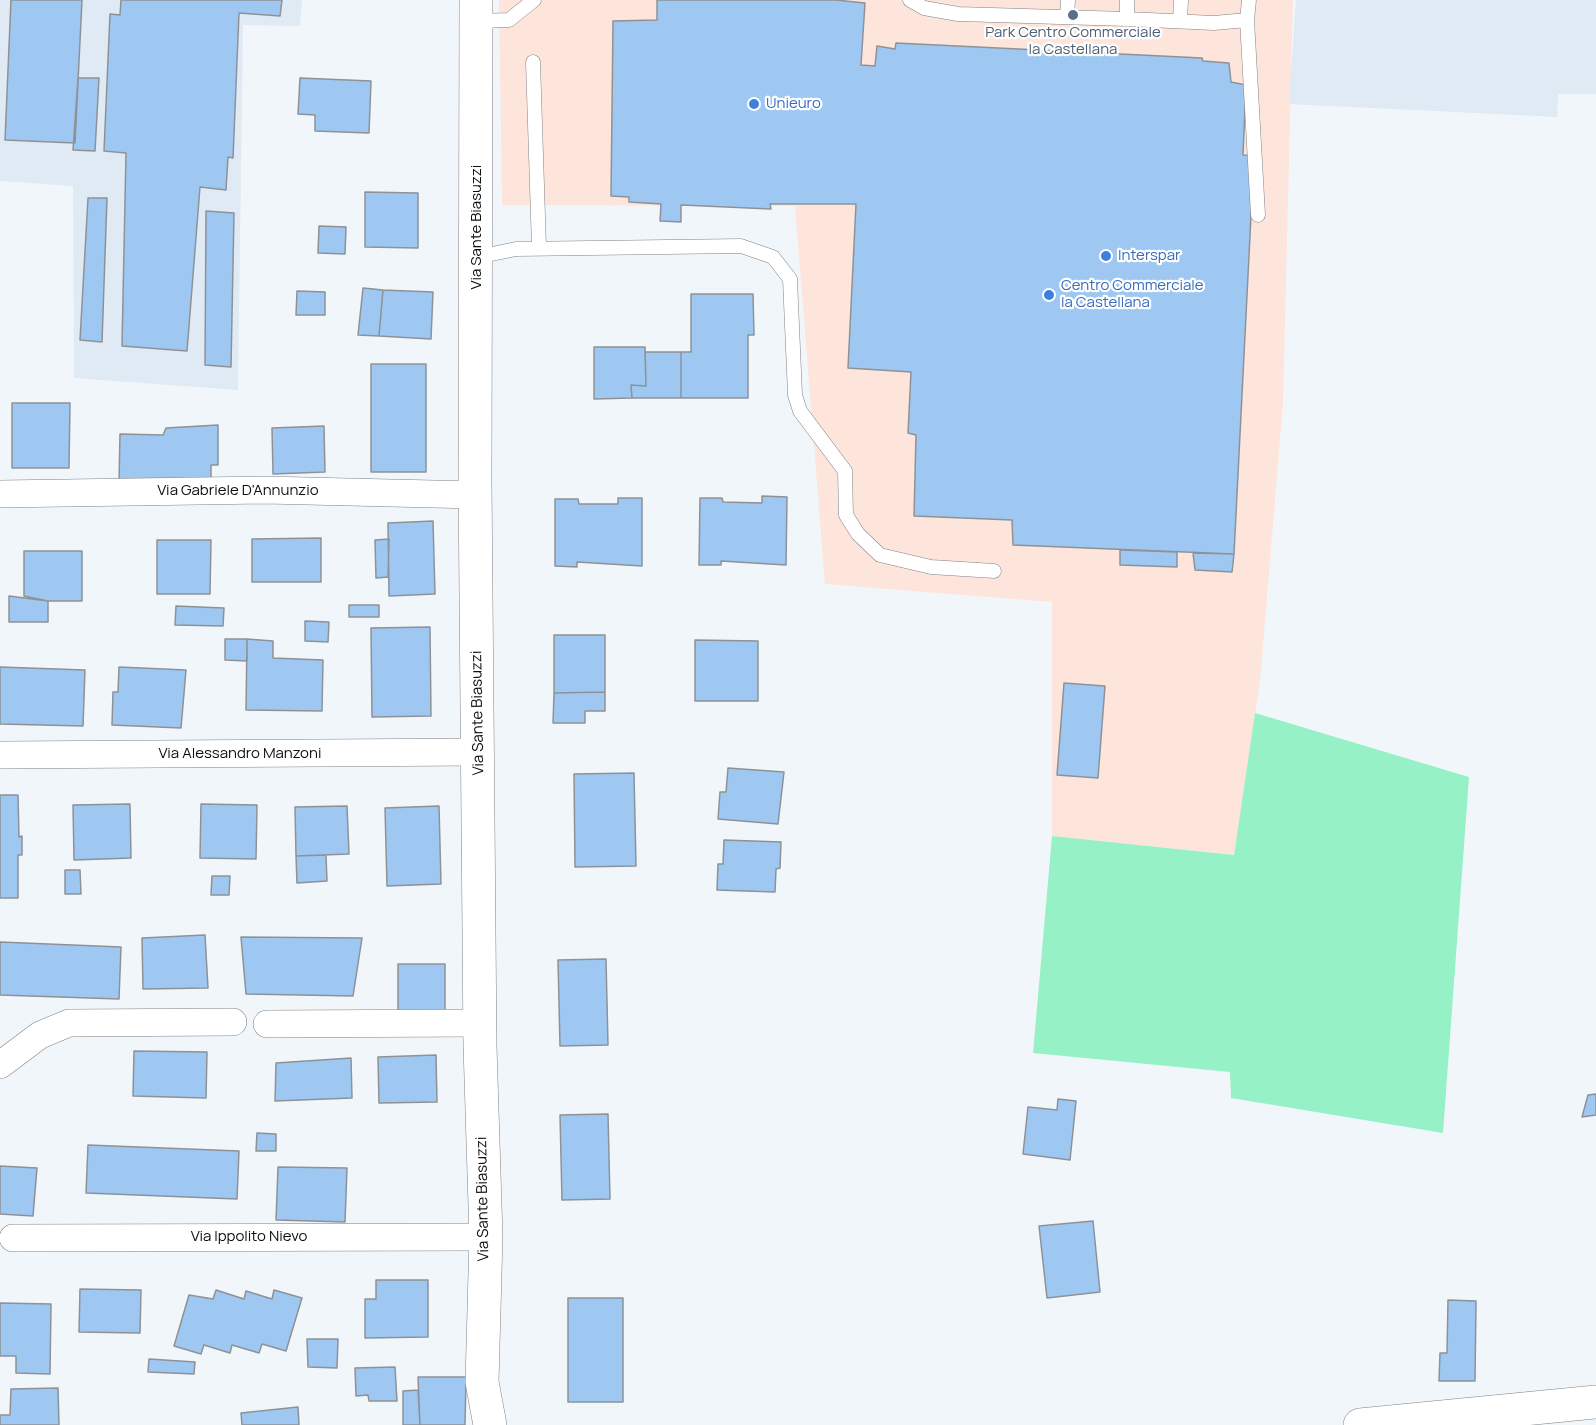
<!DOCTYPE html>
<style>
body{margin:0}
canvas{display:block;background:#f1f6fb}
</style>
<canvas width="1596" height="1425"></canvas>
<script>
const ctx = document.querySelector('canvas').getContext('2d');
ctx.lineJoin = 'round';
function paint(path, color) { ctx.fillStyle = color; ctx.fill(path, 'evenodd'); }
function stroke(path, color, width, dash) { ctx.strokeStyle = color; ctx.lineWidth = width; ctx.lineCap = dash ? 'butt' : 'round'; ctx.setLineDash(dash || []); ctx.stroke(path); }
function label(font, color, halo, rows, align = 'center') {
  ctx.font = font + ' Manrope,sans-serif'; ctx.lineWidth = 4.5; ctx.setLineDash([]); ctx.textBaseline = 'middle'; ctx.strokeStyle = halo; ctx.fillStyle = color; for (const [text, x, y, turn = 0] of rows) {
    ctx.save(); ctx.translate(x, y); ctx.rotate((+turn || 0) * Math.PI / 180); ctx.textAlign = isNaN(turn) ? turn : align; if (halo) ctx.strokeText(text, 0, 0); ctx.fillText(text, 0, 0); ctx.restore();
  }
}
const commercial = new Path2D(`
 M499 0H1293L1283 403 1260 682 1234 855 1052 836V602L825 584 795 206 502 205Z`);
const built = new Path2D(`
 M0 0H302L300 26 243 25 238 390 74 378 73 186 0 181Z
 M1296 0H1596V94H1558L1557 117 1289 104Z`);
const green = new Path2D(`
 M1255 713 1469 777 1443 1133 1231 1098 1230 1072 1033 1053 1052 836 1234 855Z`);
const building = new Path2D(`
 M11 0H82L75 143 5 140Z
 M121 0H282L280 16 239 13 233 158 228 157 226 190 200 187 187 351 122 346 126 153 104 151 110 14 120 15Z
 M657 0H836L865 3 861 65 875 66 877 46 895 49 896 43 1202 58 1203 61 1229 63 1231 82 1246 85 1243 155 1254 156 1234 554 1013 545 1012 520 914 516 916 435 908 433 911 372 848 368 856 204H770L771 209 681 205V222L660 221 661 204 629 202V197L611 196 613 21 657 20Z
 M78 78H99L95 151 73 150Z
 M300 78 371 81 369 133 315 131V115L298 114Z
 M365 192 418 193V248L365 247Z
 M88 198H107L102 342 80 340Z
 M206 211 234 213 231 367 205 365Z
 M319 226 346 227 345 254 318 253Z
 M363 288 383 290 379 336 358 335Z
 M383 290 433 292 431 339 379 336Z
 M297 291 325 292V315H296Z
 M691 294H753L754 335H748V398H681V352H691Z
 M594 347H645L646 386 631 385 632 398 594 399Z
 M645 352H681V398H632L631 385 646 386Z
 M371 364H426V472H371Z
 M12 403H70L69 468H12Z
 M218 425V465H211V484L119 482 120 434 163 435 166 428Z
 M324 426 325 472 273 474 272 428Z
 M762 496 787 497 786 565 721 561V565H699L700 498H722L723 502 762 503Z
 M618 498H642V566L577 562V567L555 566V499H578L579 504H618Z
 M433 521 435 594 389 596 388 523Z
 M321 538V582H252V539Z
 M389 539 388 577 376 578 375 540Z
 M157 540H211L210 594H157Z
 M1120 550 1177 552V567L1120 565Z
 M24 551H82V601H48L24 596Z
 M1193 553 1234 554 1232 572 1195 570Z
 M9 596 48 601V622H9Z
 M349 605H379V617H349Z
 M176 606 224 608 223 626 175 625Z
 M305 621 329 622 328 642 305 641Z
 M430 627 431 716 372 717 371 628Z
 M554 635H605V692L554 693Z
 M225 639H247V661L225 660Z
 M247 639 273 641V658L323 660 322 711 246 710Z
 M695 640 758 641V701H695Z
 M0 667 85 670 83 726 0 724Z
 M119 667 186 670 181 728 112 725 113 692H118Z
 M1064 683 1105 686 1098 778 1057 775Z
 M605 692V711H585V723H553L554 693Z
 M728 768 784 772 778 824 718 819 720 792H726Z
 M634 773 636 866 575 867 574 774Z
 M0 795H18L19 837 22 836V855H18V898H0Z
 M130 804 131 858 74 860 73 805Z
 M201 804 257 805 256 859 200 858Z
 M347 806 349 854 296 856 295 807Z
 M439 806 441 884 387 886 385 808Z
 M724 840 781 842 780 868 776 869 775 892 717 890 718 864H723Z
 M326 855 327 881 297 883 296 856Z
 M65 870H80L81 894H65Z
 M212 876H230L229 895H211Z
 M205 935 208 988 143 989 142 938Z
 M241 937 362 938 353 996 246 994Z
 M0 942 121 947 119 999 0 995Z
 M606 959 608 1045 560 1046 558 960Z
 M398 964H445V1013H398Z
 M134 1051 207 1052 206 1098 133 1096Z
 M436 1055 437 1102 379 1103 378 1057Z
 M351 1058 352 1098 275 1101 276 1063Z
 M1596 1094V1115L1582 1117 1588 1095Z
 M1058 1099 1076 1101 1070 1160 1023 1154 1028 1107 1057 1110Z
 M608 1114 610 1199 562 1200 560 1115Z
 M257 1133 276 1134V1151H256Z
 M88 1145 239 1151 237 1199 86 1193Z
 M0 1166 37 1168 33 1216 0 1214Z
 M278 1167 347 1168 345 1222 276 1220Z
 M1093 1221 1100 1292 1047 1298 1039 1226Z
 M376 1280H428V1337L365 1338V1299H376Z
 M80 1289 141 1290 140 1333 79 1332Z
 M216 1290 244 1299 246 1291 272 1299 274 1290 302 1298 286 1351 262 1344 259 1353 232 1345 230 1353 204 1345 201 1354 174 1346 189 1295 213 1299Z
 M568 1298H623V1402H568Z
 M1448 1300 1476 1301 1475 1381H1439L1440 1353H1447Z
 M0 1303 51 1304 50 1374 16 1373V1356H0Z
 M307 1339H338L337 1368 308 1367Z
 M149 1359 195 1362 194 1374 148 1372Z
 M395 1367 397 1401H369L368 1395 356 1396 355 1368Z
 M418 1377H466L465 1425H420Z
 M58 1388 59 1425H0V1415H10L11 1389Z
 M418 1390 420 1425H403V1391Z
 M298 1407 299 1425H242L241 1413Z`);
const service = new Path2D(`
 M910 0 924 8 958 14 1127 19V0
 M1067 17 1068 0
 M1127 19 1214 23 1247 20 1249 0
 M1247 20 1258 215
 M477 21 509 20 534 0
 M1180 21 1181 0
 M533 62 539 248
 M477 257 516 249 741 246 773 257 790 279 795 395 800 411 845 471 846 515 858 534 880 555 931 567 994 571`);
const minor = new Path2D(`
 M0 494 265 490 476 495
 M0 755 479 752
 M267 1024 480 1023
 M0 1065 40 1035 69 1023 233 1022
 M13 1238 486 1237`);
const tertiary = new Path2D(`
 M476 0 475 481 480 1046 486 1237 482 1382 490 1425
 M1360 1425 1596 1402`);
const markers = [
 [1073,15,6,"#5c6f8a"],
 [754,104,6,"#3f7fe0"],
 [1106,256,6,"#3f7fe0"],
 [1049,295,6,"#3f7fe0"]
];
const serviceNames = [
 ["Park Centro Commerciale",1073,33],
 ["la Castellana",1073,50]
];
const shopNames = [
 ["Unieuro",766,104],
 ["Interspar",1118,256],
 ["Centro Commerciale",1061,286],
 ["la Castellana",1061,303]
];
const streetNames = [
 ["Via Sante Biasuzzi",477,227,-90],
 ["Via Gabriele D'Annunzio",238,491],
 ["Via Sante Biasuzzi",478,713,-91],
 ["Via Alessandro Manzoni",240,754],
 ["Via Sante Biasuzzi",483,1199,-91],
 ["Via Ippolito Nievo",249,1237]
];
paint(commercial, '#fee5dc');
paint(built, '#e0eaf4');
paint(green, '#96f2c6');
paint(building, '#9ec8f2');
stroke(building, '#8e9297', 1.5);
stroke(service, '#7f8387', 15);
stroke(minor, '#7f8387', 28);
stroke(tertiary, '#7f8387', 34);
stroke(service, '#fff', 14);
stroke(minor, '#fff', 27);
stroke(tertiary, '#fff', 33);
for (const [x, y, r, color] of markers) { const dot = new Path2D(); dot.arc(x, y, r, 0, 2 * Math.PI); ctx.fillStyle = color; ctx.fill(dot); stroke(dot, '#fff', 2); }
label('15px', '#4e5e75', '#fff', serviceNames);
label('15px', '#366cbe', '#fff', shopNames, 'left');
label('15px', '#0c0e0f', '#fff', streetNames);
</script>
